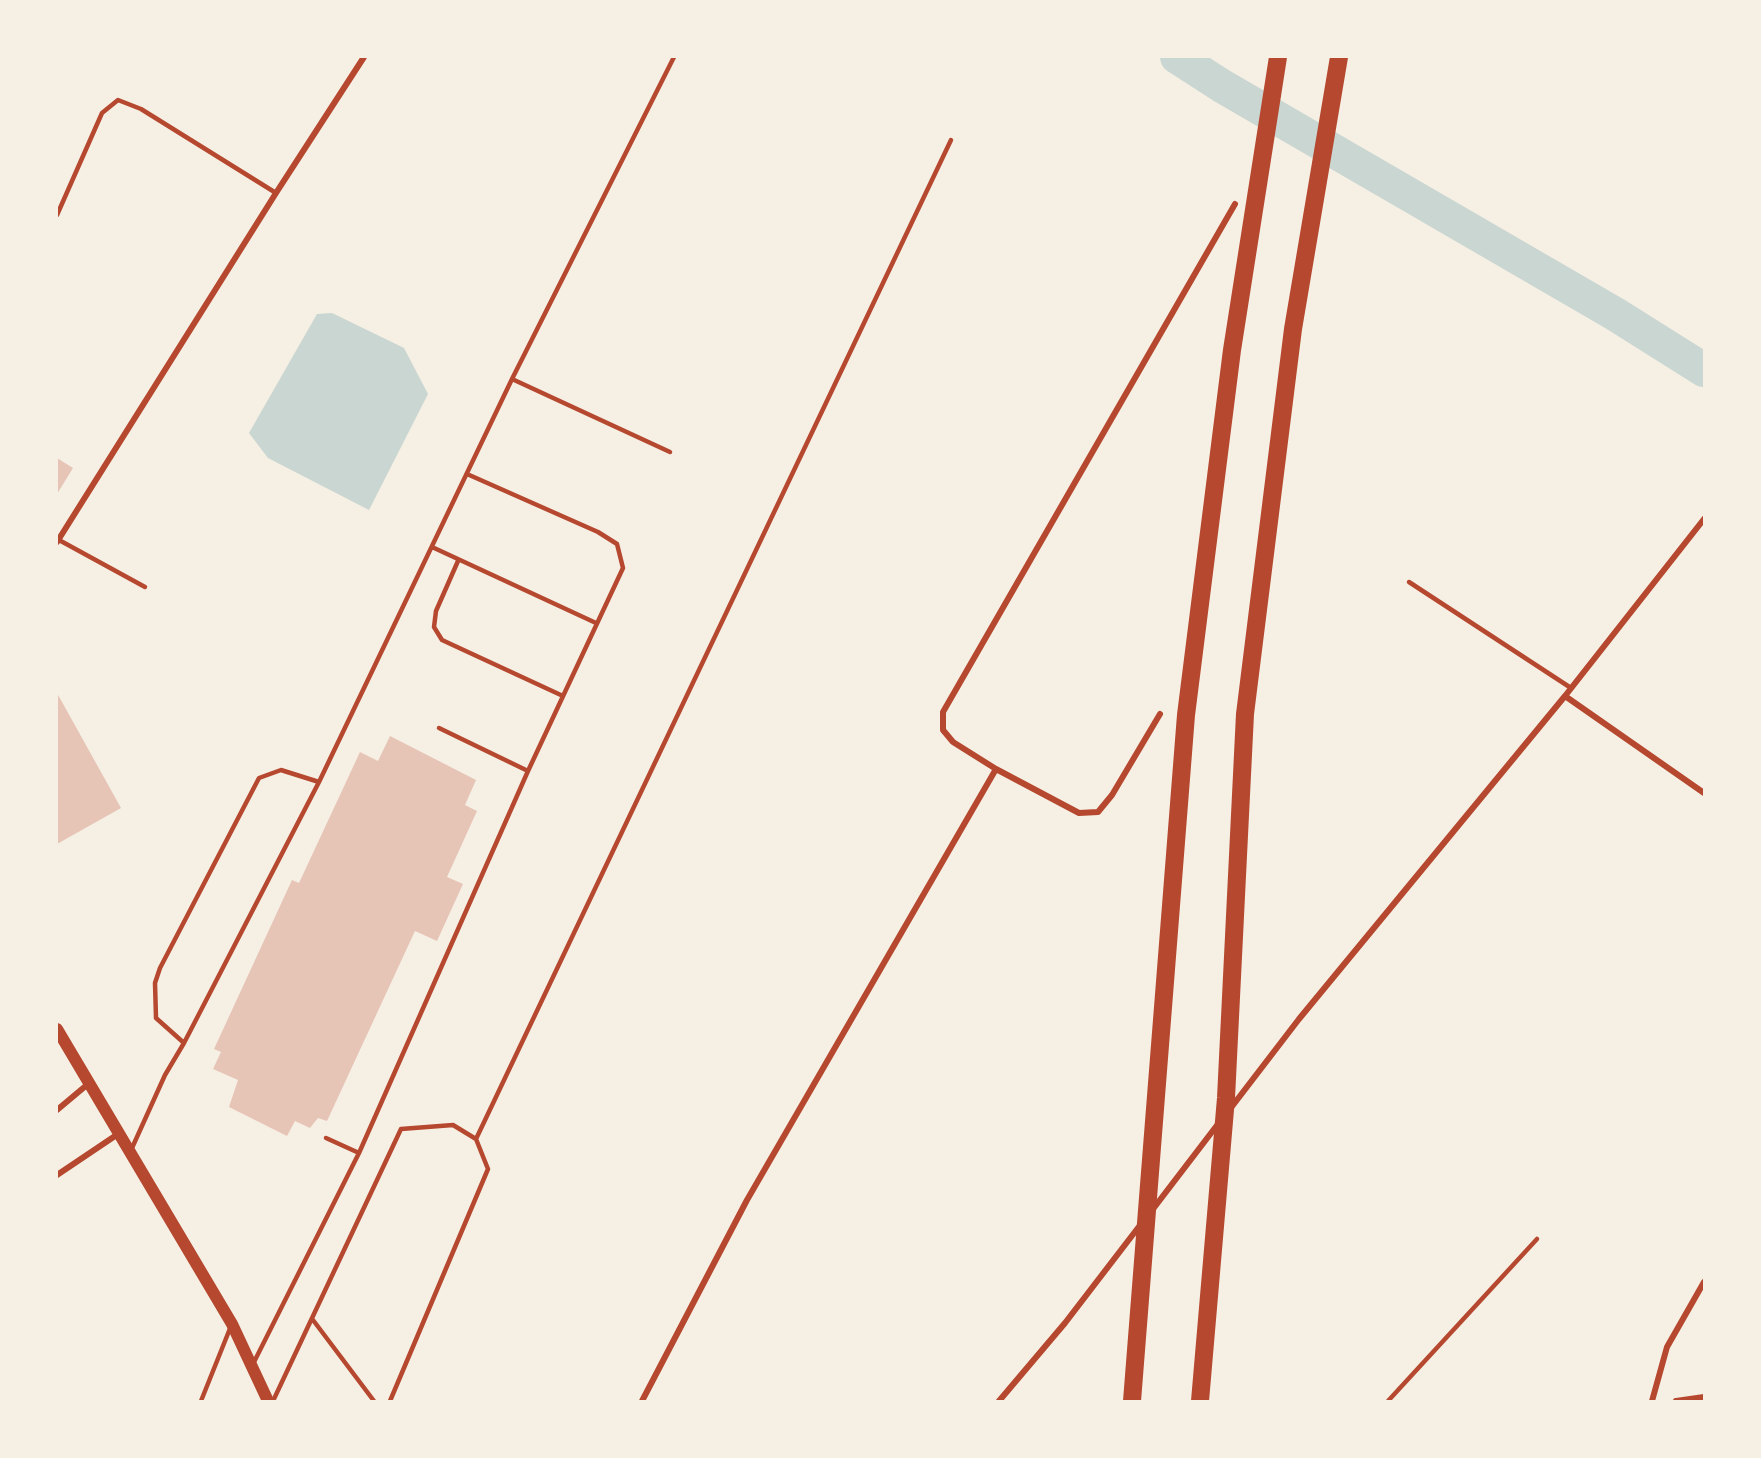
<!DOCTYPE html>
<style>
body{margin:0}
#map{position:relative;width:1761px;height:1458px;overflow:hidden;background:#f6efe4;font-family:"Nunito Sans",sans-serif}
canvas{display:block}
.frame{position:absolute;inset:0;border:58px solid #f6efe4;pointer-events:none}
</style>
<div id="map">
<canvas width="1761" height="1458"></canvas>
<div class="frame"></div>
</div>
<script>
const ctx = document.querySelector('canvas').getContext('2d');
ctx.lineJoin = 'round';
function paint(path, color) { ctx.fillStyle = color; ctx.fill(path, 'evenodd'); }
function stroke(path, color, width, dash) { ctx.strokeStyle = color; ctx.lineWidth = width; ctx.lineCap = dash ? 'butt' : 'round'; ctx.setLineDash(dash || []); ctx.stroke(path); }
const water = new Path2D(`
 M332 313 404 348 428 394 369 510 268 458 249 433 317 314Z`);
const canal = new Path2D(`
 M1177 57 1222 86 1615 314 1704 370`);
const building = new Path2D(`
 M57 458 73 468 57 494Z
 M57 693 121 808 57 844Z
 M390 736 476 780 465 805 477 811 447 877 463 884 437 941 415 931 327 1121 318 1118 310 1128 295 1121 287 1136 229 1107 238 1080 213 1069 221 1052 214 1049 292 880 299 883 360 752 378 761Z`);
const service = new Path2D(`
 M57 215 102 113 118 100 141 109 276 193
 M512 379 670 452
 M59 540 145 587
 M432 547 596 623
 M458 561 436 611 434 627 442 640 563 696
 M1409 582 1571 688
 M439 728 528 771
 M184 1043 319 782 512 379 674 57
 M326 1138 359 1153
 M476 1139 951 140
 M132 1148 165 1075 184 1043 156 1018 155 983 160 968 259 778 281 770 319 782
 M313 1320 374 1401
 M253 1364 359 1153 528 771 623 568 617 544 598 532 467 474
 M201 1401 231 1326
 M273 1401 401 1129 453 1125 476 1139 488 1169 390 1401
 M1388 1401 1537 1239`);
const minor = new Path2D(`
 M57 542 276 193 364 57
 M1565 696 1704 793
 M1160 714 1112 795 1098 812 1079 813 996 769 953 742 943 730V712L1235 204
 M1230 1109 1299 1019 1565 696 1704 519
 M57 1110 88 1084
 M57 1175 118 1134
 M1153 1209 1218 1124
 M642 1401 747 1200 996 769
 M999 1401 1065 1323 1141 1224
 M1652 1401 1667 1347 1704 1282
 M1676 1401 1704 1397`);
const secondary = new Path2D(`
 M57 1029 232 1324 268 1401`);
const motorway = new Path2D(`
 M1132 1401 1186 715 1232 350 1278 57
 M1200 1401 1226 1098 1245 714 1293 329 1339 57`);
paint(water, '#c9d6d2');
stroke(canal, '#c9d6d2', 34);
paint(building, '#e6c5b7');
stroke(service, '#b5482f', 4.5);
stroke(minor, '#b5482f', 6);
stroke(secondary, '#b5482f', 12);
stroke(motorway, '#b5482f', 18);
</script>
